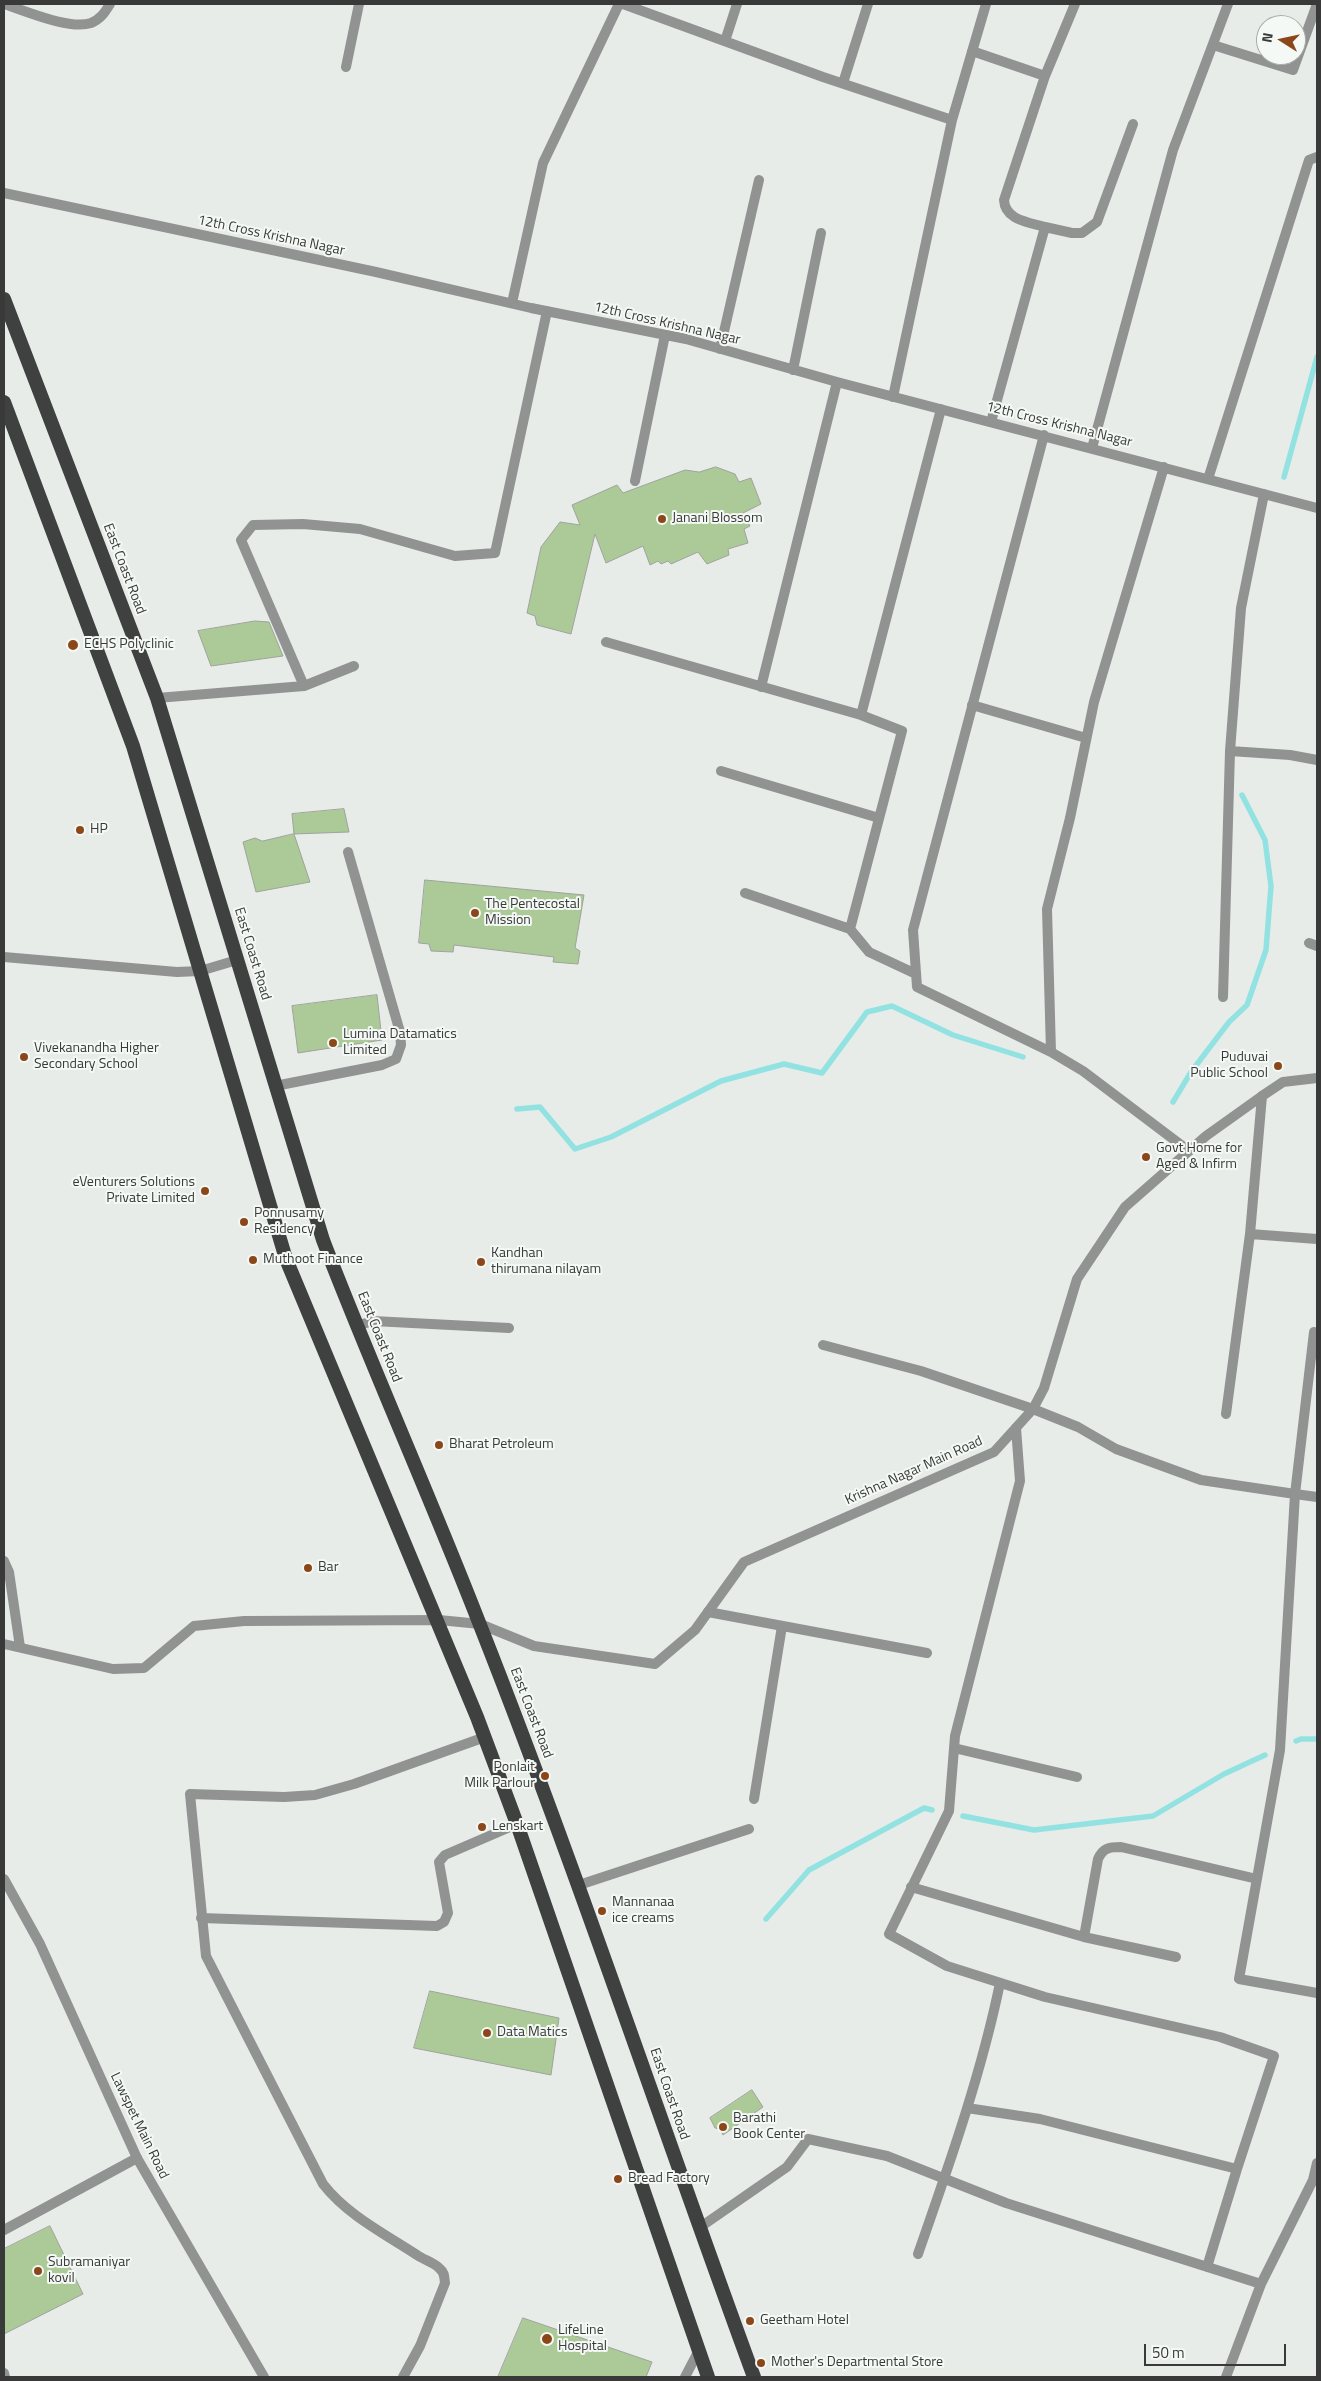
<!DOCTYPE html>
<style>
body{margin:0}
#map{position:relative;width:1321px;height:2381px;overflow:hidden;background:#e8ece9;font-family:"Titillium Web",sans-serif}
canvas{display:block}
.frame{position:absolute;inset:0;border:5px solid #383938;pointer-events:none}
.north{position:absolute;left:1256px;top:15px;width:50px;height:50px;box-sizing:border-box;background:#f5f9f6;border:1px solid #a9acaa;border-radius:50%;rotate:280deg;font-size:14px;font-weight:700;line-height:20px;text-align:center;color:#383938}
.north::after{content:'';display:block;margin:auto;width:18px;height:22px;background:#8b471a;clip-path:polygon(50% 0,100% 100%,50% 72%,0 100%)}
.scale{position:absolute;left:1144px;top:2344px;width:142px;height:22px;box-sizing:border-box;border:2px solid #383938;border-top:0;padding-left:6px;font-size:15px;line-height:18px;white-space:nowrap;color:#383938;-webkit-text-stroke:4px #f5f9f6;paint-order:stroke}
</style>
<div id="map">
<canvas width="1321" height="2381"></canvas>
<div class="frame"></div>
<div class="north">N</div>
<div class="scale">50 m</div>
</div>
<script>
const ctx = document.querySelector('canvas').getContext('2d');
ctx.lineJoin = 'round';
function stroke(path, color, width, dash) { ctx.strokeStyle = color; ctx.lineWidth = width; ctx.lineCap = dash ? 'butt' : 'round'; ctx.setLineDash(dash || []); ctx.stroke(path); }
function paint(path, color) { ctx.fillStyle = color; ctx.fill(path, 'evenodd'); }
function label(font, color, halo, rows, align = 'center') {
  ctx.font = font + ' "Titillium Web",sans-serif'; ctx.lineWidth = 4; ctx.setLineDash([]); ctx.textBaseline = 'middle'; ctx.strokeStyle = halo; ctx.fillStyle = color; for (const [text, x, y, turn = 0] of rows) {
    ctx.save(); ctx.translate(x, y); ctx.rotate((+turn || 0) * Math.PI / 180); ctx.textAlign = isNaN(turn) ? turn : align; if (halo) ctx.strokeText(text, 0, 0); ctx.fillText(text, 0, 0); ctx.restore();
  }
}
const stream = new Path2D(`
 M1284 477 1317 357
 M1173 1102 1191 1072 1229 1022 1247 1005 1266 950 1271 886 1265 840 1242 795
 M517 1109 540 1107 575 1149 611 1137 721 1081 784 1064 822 1073 867 1012 892 1006 953 1035 1023 1057
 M1296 1741 1301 1739H1317
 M963 1816 1034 1830 1153 1816 1224 1774 1265 1755
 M766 1919 809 1870 924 1808 932 1810`);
const building = new Path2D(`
 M716 467 735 474 739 482 751 478 761 504 743 513 750 526 744 529 748 543 728 549 729 555 707 564 698 552 671 564 668 561 661 564 658 561 650 565 643 546 606 563 595 534 571 634 537 625 535 616 527 613 541 547 560 522 580 525 572 505 617 485 623 493 685 470 699 472Z
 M255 621 269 622 283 656 211 666 198 631Z
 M344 809 349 832 294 834 292 814Z
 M294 834 310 882 256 892 243 842 255 838 262 841Z
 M425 880 584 895 575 948 580 951 578 964 553 962 554 957 454 945 453 952 431 951 429 944 419 943Z
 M377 995 382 1040 298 1053 292 1006Z
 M430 1991 559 2018 551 2075 414 2048Z
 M752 2090 763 2107 723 2135 720 2129 715 2128 710 2118Z
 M50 2226 83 2294 4 2334V2249Z
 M523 2318 652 2362 646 2377H498Z`);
const service = new Path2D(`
 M4 957 177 972 200 971 237 960`);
const minor = new Path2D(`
 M4 4C26 11 69 30 91 23 101 19 105 12 110 4
 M623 4 823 77 952 120
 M725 41 737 4
 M1213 45 1293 70 1317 4
 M972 51 1045 76
 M346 67 359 4
 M843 83 868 4
 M4 193 376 272 531 308 686 339 837 382 1317 508
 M1045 227 1072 233H1082L1097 222 1133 124
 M512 303 543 163 619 4
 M720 349 759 180
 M793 370 821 233
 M893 397 952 120 986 4
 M991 422 1045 227C1028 222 1005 220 1004 200L1045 76 1075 4
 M1044 435 913 930 917 987 1051 1052 1083 1071 1189 1151
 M1092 448 1173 150 1228 4
 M1208 479 1309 160 1317 157
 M635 481 665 335
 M606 642 861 715 902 731 850 929 869 952 916 974
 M304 686 241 540 253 525 303 524 360 529 455 556 495 553 547 311
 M761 687 837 382
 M157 698 304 686 354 666
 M972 705 1086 738
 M861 715 941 409
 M1230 751 1290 755 1317 760
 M721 771 879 818
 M745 893 850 929
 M1309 943 1317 946
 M1223 997 1230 751 1241 608 1264 494
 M1051 1052 1047 909 1070 818 1094 702 1164 467
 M275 1086 382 1065 396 1059 401 1045 400 1032 348 852
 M1262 1096 1250 1234 1317 1239
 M356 1326 373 1321 509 1328
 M823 1345 921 1371 1033 1409 1078 1427 1116 1449 1201 1480 1295 1494 1314 1332
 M1226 1414 1250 1234
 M1016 1428 1020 1481 955 1736 949 1811 889 1934 947 1966 1045 1997 1220 2037 1274 2056 1237 2169
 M1317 1497 1295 1494 1280 1750 1239 1979 1317 1993
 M4 1561 9 1572 20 1647
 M708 1612 927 1653
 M954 1748 1077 1777
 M754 1799 782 1626
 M579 1885 749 1829
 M911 1887 1084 1937 1176 1957
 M201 1918 437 1926 444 1922 448 1913 439 1862 445 1855 517 1824
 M1084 1937 1098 1859C1103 1848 1109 1847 1121 1847L1257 1879
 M967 2108 1040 2119 1237 2169 1207 2267
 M699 2228 787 2167 808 2139 887 2156 1006 2203 1261 2284
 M4 2230 137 2158
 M918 2254C949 2165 981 2075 1000 1983
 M4 2373 5 2377
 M403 2377 420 2346 445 2283C444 2277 445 2273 440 2269 435 2263 424 2260 417 2255 385 2234 347 2215 323 2184L206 1956 190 1794 284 1797 315 1795 354 1784 485 1737
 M685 2377 698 2352
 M1226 2377 1261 2284 1313 2180 1317 2163`);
const tertiary = new Path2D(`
 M4 1644 113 1669 144 1668 194 1626 244 1621 439 1620 480 1624 534 1646 655 1664 695 1630 744 1562 994 1452 1033 1409 1044 1388 1077 1279 1125 1207 1206 1136 1262 1096 1283 1082 1317 1078
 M4 1879 40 1944 137 2158 264 2377`);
const trunk = new Path2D(`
 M4 299 157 698 323 1240C373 1370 430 1496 480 1625 578 1873 662 2127 754 2377
 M4 402 133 746 286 1259 477 1717 517 1824 708 2377`);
const markers = [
 [662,519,5,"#8b471a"],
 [73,645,6,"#8b471a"],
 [80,830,5,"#8b471a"],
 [475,913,5,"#8b471a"],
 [333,1043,5,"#8b471a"],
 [24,1057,5,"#8b471a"],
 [1278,1066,5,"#8b471a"],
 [1146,1157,5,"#8b471a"],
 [205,1191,5,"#8b471a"],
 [244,1222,5,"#8b471a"],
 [253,1260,5,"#8b471a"],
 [481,1262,5,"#8b471a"],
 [439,1445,5,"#8b471a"],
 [308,1568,5,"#8b471a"],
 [545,1776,5,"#8b471a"],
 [482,1827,5,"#8b471a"],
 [602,1911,5,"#8b471a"],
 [487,2033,5,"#8b471a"],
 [723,2127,5,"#8b471a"],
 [618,2179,5,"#8b471a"],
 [38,2271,5,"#8b471a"],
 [750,2321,5,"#8b471a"],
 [547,2339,6,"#8b471a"],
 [761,2363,5,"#8b471a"]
];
const streetNames = [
 ["12th Cross Krishna Nagar",271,236,12],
 ["12th Cross Krishna Nagar",667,324,13],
 ["12th Cross Krishna Nagar",1059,425,14],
 ["East Coast Road",124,569,69],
 ["East Coast Road",252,954,73],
 ["East Coast Road",379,1337,68],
 ["Krishna Nagar Main Road",914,1471,-24],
 ["East Coast Road",531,1713,69],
 ["East Coast Road",669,2094,71],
 ["Lawspet Main Road",139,2126,64]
];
const poiNames = [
 ["Janani Blossom",672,519],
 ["ECHS Polyclinic",84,645],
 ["HP",90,830],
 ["The Pentecostal",485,905],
 ["Mission",485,921],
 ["Lumina Datamatics",343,1035],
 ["Limited",343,1051],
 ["Vivekanandha Higher",34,1049],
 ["Secondary School",34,1065],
 ["Puduvai",1268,1058,"right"],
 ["Public School",1268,1074,"right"],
 ["Govt Home for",1156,1149],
 ["Aged & Infirm",1156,1165],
 ["eVenturers Solutions",195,1183,"right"],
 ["Private Limited",195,1199,"right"],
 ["Ponnusamy",254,1214],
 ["Residency",254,1230],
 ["Kandhan",491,1254],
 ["thirumana nilayam",491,1270],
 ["Muthoot Finance",263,1260],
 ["Bharat Petroleum",449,1445],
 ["Bar",318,1568],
 ["Ponlait",535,1768,"right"],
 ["Milk Parlour",535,1784,"right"],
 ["Lenskart",492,1827],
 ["Mannanaa",612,1903],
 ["ice creams",612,1919],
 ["Data Matics",497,2033],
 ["Barathi",733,2119],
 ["Book Center",733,2135],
 ["Bread Factory",628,2179],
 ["Subramaniyar",48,2263],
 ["kovil",48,2279],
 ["Geetham Hotel",760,2321],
 ["LifeLine",558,2331],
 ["Hospital",558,2347],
 ["Mother's Departmental Store",771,2363]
];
stroke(stream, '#93e2e2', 5.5);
paint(building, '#abca97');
stroke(building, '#a0a29e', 1);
stroke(service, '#919393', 10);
stroke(minor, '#919393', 10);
stroke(tertiary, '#919393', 10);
stroke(trunk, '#3e4140', 14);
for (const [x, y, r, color] of markers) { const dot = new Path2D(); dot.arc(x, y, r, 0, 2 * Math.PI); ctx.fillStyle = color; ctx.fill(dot); stroke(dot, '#f5f9f6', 2); }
label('14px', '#383938', '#f5f9f6', streetNames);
label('14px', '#383938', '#f5f9f6', poiNames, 'left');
</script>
